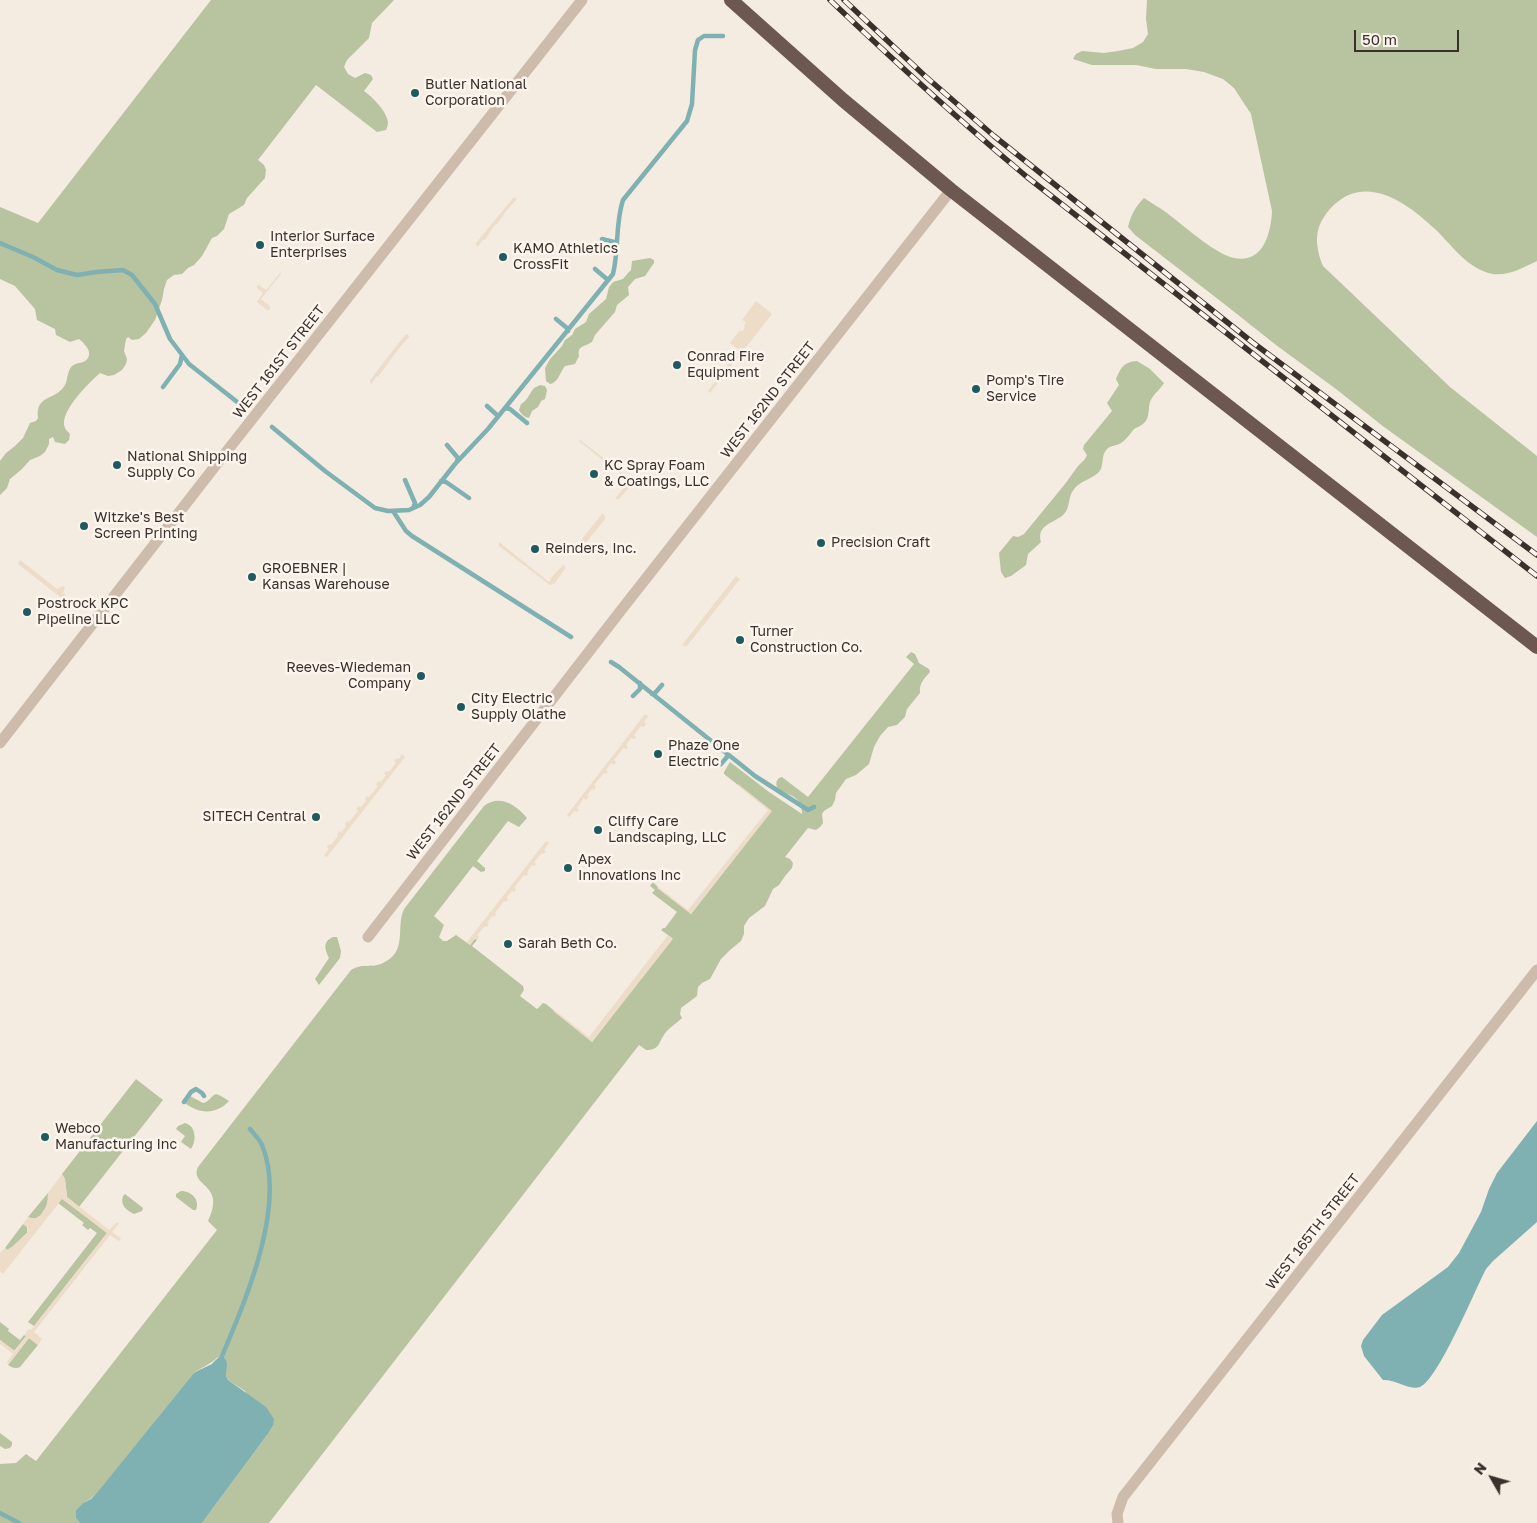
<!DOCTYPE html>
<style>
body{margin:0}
#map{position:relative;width:1537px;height:1523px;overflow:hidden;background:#f4ebe1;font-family:"Golos Text",sans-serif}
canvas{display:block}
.north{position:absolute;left:1467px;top:1453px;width:50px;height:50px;-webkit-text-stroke:4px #fbf5ee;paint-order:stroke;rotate:308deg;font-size:14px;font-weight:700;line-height:20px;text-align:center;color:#3b302b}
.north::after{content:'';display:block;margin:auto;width:18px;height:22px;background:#3b302b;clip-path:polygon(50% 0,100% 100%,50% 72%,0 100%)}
.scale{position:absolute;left:1354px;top:30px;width:105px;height:22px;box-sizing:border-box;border:2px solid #3b302b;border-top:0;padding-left:6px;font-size:15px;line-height:18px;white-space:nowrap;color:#3b302b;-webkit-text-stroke:4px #fbf5ee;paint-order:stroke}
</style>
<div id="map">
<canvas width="1537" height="1523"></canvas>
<div class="north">N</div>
<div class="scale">50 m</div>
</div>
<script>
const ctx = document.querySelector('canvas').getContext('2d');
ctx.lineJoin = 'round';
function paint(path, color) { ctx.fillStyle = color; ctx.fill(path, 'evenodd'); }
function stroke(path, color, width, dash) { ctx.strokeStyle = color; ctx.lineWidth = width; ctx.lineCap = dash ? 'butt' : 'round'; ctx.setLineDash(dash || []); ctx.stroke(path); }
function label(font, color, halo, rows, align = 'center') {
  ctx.font = font + ' "Golos Text",sans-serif'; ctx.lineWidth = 5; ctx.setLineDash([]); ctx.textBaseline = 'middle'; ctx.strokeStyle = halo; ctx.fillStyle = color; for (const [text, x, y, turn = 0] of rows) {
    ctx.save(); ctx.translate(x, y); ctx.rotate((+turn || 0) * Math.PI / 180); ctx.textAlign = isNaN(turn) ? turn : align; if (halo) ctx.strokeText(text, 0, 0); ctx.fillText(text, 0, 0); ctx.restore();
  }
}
const green = new Path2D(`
 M211 0H394L372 23 369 38 347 60 344 67 348 74 355 78 365 73 371 75 373 79 364 91C373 98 386 110 388 122 388 123 387 129 386 130L377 132 316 85 258 160 264 165 266 170 265 178 247 198 244 205 229 214 224 229 217 236 212 238 202 256 194 265 188 268 182 274 174 275 167 280 164 289 162 300 155 320 146 333 139 339 132 340 128 337 126 339 124 351 127 359 126 364 122 370 114 375 108 376 100 373C90 382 58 412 65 428 66 430 68 432 70 434L69 440 65 444 55 442 53 437 49 439V444L45 452 40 456 30 460 22 469 10 479 7 488 0 495V497V461L6 453 15 446 23 438 30 423 36 421 38 418C35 394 56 401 65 385 68 379 67 373 71 367 76 362 80 364 85 361 95 354 85 344 79 339L70 342 56 335 55 329 37 320 35 309 15 286 0 279V207L38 223Z
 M1147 0H1537V261C1520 269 1502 280 1483 271 1462 262 1451 244 1435 229 1414 209 1381 183 1351 194 1338 199 1328 209 1321 222 1314 236 1317 252 1323 266L1450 387 1537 456V537L1384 427 1336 389 1276 345 1223 303 1135 235 1128 227C1131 215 1135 207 1144 198 1151 203 1159 207 1167 213 1183 225 1215 254 1234 258 1264 264 1271 232 1272 211L1251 114 1234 88 1223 79 1204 72 1186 69H1156L1136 65H1092L1073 59 1076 54 1082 51 1104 53 1118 51 1133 48 1143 42 1148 34 1146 19Z
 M650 258 654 260V263L645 276 635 279 628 287 629 295 617 305 615 312 595 335 592 342C584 347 577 346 579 356L575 364 565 366C560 372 558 383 550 384L546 381 545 368 550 359 562 346 565 340 572 335 575 329 586 322 589 314 606 299 609 287 613 282 623 279 628 273 631 270 632 261Z
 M1137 361 1150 369 1164 383C1160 390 1153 394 1150 402 1148 408 1150 418 1144 423 1141 426 1137 427 1134 429 1130 434 1126 440 1121 443 1116 446 1111 445 1107 449 1100 456 1105 467 1098 473 1091 479 1081 481 1075 488 1067 496 1071 508 1063 515 1054 523 1036 525 1041 542L1028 554 1026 565 1011 576 1005 578 1001 572 999 553 1013 536 1018 537 1024 534 1065 484 1078 466 1085 459 1087 455 1083 449 1084 445 1112 411 1107 403 1119 385 1116 379C1121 368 1123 362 1137 361Z
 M540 385 545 386 547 390 545 399 541 401 538 407 532 411 529 418C524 417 521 414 519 410L521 404C528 400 529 394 534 388Z
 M911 652 915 654 919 663 929 669 930 672C924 679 919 683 920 693L907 709 905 717 897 725 888 727 880 736 874 747 869 764 856 775 846 779 836 793 835 800 832 806 824 811 822 814 823 823 820 827 816 830 808 828 785 857 790 859 793 863 792 868 785 876 779 885 773 889 765 906 749 918 744 926V934L741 941 730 950 721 959 710 979 702 983 698 987 697 996 681 1008 680 1014 682 1018C677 1023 670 1027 666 1032 658 1042 661 1050 646 1050L639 1045 269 1523H202L267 1435 245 1391 228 1380 226 1376V1369L218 1357C210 1365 201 1367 193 1374L102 1488 90 1499 83 1503 76 1510V1518L80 1523H0V1464L16 1463 26 1454 36 1461 217 1230 208 1221C227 1183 189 1187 198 1167L351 970C361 963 371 968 381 964 409 952 395 929 404 909L484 806C500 794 516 805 527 818L519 827 508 821 477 861 485 868V871L481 872 473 866 434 916 444 925 439 937 443 941H447L456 935 470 945 475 938 477 940 472 946 523 986 524 990 520 996 537 1009 543 1003 546 1004 592 1042 672 938 661 930 663 928H665L677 912 652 893 655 890 650 886 653 882 658 887V888L691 914 771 811 724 774V772L730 762 769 792 802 814C802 797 791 795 779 791 776 786 775 782 779 778L782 777 808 797 914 664 906 657Z
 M333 937H337L341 951 340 958 319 985 315 979 329 958C325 949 322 942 333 937Z
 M136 1079 163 1100 79 1207 67 1197 65 1179 62 1174Z
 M216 1094 221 1096 229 1101C216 1115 199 1114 185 1103L190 1096 203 1103C209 1102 211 1096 216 1094Z
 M185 1123C196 1126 197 1140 191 1149L181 1142 185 1136 176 1129 178 1126Z
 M181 1191C192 1191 200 1200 196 1210H193L176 1197V1194Z
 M48 1193C50 1203 41 1224 28 1217Z
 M125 1194 143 1208 142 1211 134 1214C126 1210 120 1205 123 1196Z
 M61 1199H63L107 1233 34 1326 28 1322 97 1233 90 1228 88 1230 82 1225 84 1223 58 1203Z
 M23 1224 27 1227V1233L12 1247 7 1250 5 1248Z
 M0 1322 9 1329 8 1331 20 1340 24 1335 26 1336 14 1351 0 1340Z
 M29 1338 38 1345 20 1367C16 1369 12 1368 8 1365Z
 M0 1433 12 1442V1445L10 1448 5 1449 0 1446Z`);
const plaza = new Path2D(`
 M514 197 516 198V200L506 211 497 224H496L493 227 485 240 484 239 477 247 476 243Z
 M281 272V274L261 299 270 306V310H267L257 302 263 293 257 288V286L259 285 266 290Z
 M756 301 772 314 710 393 708 391 739 350 730 343 740 330 742 332 745 328 744 326 746 322 742 320Z
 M408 334 409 337 399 348 378 377 377 376 371 384 370 380 405 335Z
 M580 440 632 480V484L619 499H615L629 481 579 441Z
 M603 513 605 517V519L581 549 577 550 576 549 582 541 581 540Z
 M499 542 549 582 551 580 550 579 564 564 565 569 554 584 550 585 499 546Z
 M20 560 57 589 63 586 65 587 63 593 66 596 64 600 18 564Z
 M736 576 740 579 686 647 682 645Z
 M645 714 648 716 644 722 646 724 644 727 641 726 634 735 636 737 634 739 631 738 626 745 628 747 626 749 623 748 614 760 616 762 614 765 611 763 606 770 608 772 606 774 604 773 594 785 596 787 594 790 592 789 587 795 589 797 586 800 584 798 577 808 579 810 577 812 574 811 569 817 567 815Z
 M402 754 405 757 327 857 324 855 329 849 327 847 329 844 331 845 338 836 337 835 339 831 341 833 346 826 345 824 347 821 349 822 358 811 356 809 359 806 361 807 366 801 365 799 367 796 369 797 378 786 376 784 379 781 381 782 386 775 384 773 387 771 389 772 396 763 394 761 397 758 399 759Z
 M738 784 772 811 691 914 657 888 658 887 688 910 768 810 737 785Z
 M546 841 549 843 544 850 546 851 544 854 542 853 534 862 536 864 534 866 532 865 527 872 528 874 526 876 524 875 514 888 516 889 514 892 512 891 507 897 508 899 506 902 504 901 495 913 496 915 494 917 492 916 487 923 489 924 486 927 485 926 477 935 479 937 477 940 475 939 470 945 467 942Z
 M668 935 673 939 592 1042 553 1011 554 1010 589 1037Z
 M62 1174 65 1179 67 1197 109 1230 116 1223H119L112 1232 121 1239 119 1241 110 1235 34 1332 42 1339 38 1345 29 1338 8 1365 7 1362 13 1354 0 1344V1340L15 1351 26 1336 24 1335 29 1329 31 1330 107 1233 62 1199 3 1274 0 1271V1253L5 1248 7 1250 12 1247 27 1233 28 1228 23 1224 28 1217 34 1219 40 1216 47 1205 48 1193Z`);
const water = new Path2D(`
 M1537 1121V1222L1493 1261 1486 1269C1475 1290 1438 1380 1420 1387 1411 1391 1395 1379 1383 1380L1364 1356 1361 1346 1363 1340 1382 1315 1448 1267 1459 1253 1481 1212 1489 1189 1497 1173Z
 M222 1356C230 1362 226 1367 226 1376L228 1380 266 1407 274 1419 273 1425 267 1435 202 1523H80L76 1518V1510L83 1503 91 1499 101 1488 193 1374C199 1369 205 1368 212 1364 216 1360 217 1358 222 1356Z`);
const stream = new Path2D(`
 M602 239 614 242 616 244
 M0 243 33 257 57 270 77 275 96 272 123 270 132 275 155 304 170 339 189 364 241 405
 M595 269 608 280
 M556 319 567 328 568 331
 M163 387 180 364 182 355
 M487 406 498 416
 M505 408 510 409 527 423
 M272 427 325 471 375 508 388 511 409 510 420 505 429 497 455 464 488 429 505 408 613 274C619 250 615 224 623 200L687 121 692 104 695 50 698 40 704 36H723
 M447 445 458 458 457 461
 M405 480 415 503 413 508
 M441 481 446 482 469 498
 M393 511 406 531 412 536 571 637
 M611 662 619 667 755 776 808 810 814 807
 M652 694 655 693 662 685
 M633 696 640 689V683
 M721 764 727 757V753
 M184 1102 191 1092 196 1089 202 1093 204 1096
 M222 1356C246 1299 287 1205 262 1145 259 1139 254 1134 250 1129
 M0 1513 19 1523`);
const minor = new Path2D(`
 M0 743 223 456 582 0
 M368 937 622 609 951 190
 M1118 1523 1117 1514 1123 1497 1537 970`);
const trunk = new Path2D(`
 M731 0 843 100 951 190 1537 647`);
const rail = new Path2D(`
 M830 0C894 61 959 120 1027 177L1537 576
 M844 0 925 76 994 136 1252 342 1537 555`);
const markers = [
 [415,93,5,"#1f5a5e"],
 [260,245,5,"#1f5a5e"],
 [503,257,5,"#1f5a5e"],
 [677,365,5,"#1f5a5e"],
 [976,389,5,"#1f5a5e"],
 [117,465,5,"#1f5a5e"],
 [594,474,5,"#1f5a5e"],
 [84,526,5,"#1f5a5e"],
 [821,543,5,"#1f5a5e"],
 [535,549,5,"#1f5a5e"],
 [252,577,5,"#1f5a5e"],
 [27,612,5,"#1f5a5e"],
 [740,640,5,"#1f5a5e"],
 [421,676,5,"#1f5a5e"],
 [461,707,5,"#1f5a5e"],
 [658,754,5,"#1f5a5e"],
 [316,817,5,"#1f5a5e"],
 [598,830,5,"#1f5a5e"],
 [568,868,5,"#1f5a5e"],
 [508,944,5,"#1f5a5e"],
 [45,1137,5,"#1f5a5e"]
];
const poiNames = [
 ["Butler National",425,85],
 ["Corporation",425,101],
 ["Interior Surface",270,237],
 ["Enterprises",270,253],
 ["KAMO Athletics",513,249],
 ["CrossFit",513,265],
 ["Conrad Fire",687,357],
 ["Equipment",687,373],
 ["Pomp's Tire",986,381],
 ["Service",986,397],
 ["National Shipping",127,457],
 ["Supply Co",127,473],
 ["KC Spray Foam",604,466],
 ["& Coatings, LLC",604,482],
 ["Witzke's Best",94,518],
 ["Screen Printing",94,534],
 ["Precision Craft",831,543],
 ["Reinders, Inc.",545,549],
 ["GROEBNER |",262,569],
 ["Kansas Warehouse",262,585],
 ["Postrock KPC",37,604],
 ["Pipeline LLC",37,620],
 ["Turner",750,632],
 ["Construction Co.",750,648],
 ["Reeves-Wiedeman",411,668,"right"],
 ["Company",411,684,"right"],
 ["City Electric",471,699],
 ["Supply Olathe",471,715],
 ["Phaze One",668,746],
 ["Electric",668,762],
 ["SITECH Central",306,817,"right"],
 ["Cliffy Care",608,822],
 ["Landscaping, LLC",608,838],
 ["Apex",578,860],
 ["Innovations Inc",578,876],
 ["Sarah Beth Co.",518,944],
 ["Webco",55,1129],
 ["Manufacturing Inc",55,1145]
];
const streetNames = [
 ["WEST 161ST STREET",279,362,-52],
 ["WEST 162ND STREET",768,400,-52],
 ["WEST 162ND STREET",454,802,-52],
 ["WEST 165TH STREET",1313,1232,-52]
];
paint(green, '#b8c4a0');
paint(plaza, '#ecdcc8');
paint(water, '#7fb0b2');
stroke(stream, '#7fb0b2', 4.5);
stroke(minor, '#cdbbac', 11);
stroke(trunk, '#6c584f', 14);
stroke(rail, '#3b302b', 5.5);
stroke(rail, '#fbf5ee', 4, [11]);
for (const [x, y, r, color] of markers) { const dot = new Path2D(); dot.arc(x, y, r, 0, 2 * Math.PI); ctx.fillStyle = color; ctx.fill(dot); stroke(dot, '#fbf5ee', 2); }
label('14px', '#3b302b', '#fbf5ee', poiNames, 'left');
label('14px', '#3b302b', '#fbf5ee', streetNames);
</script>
